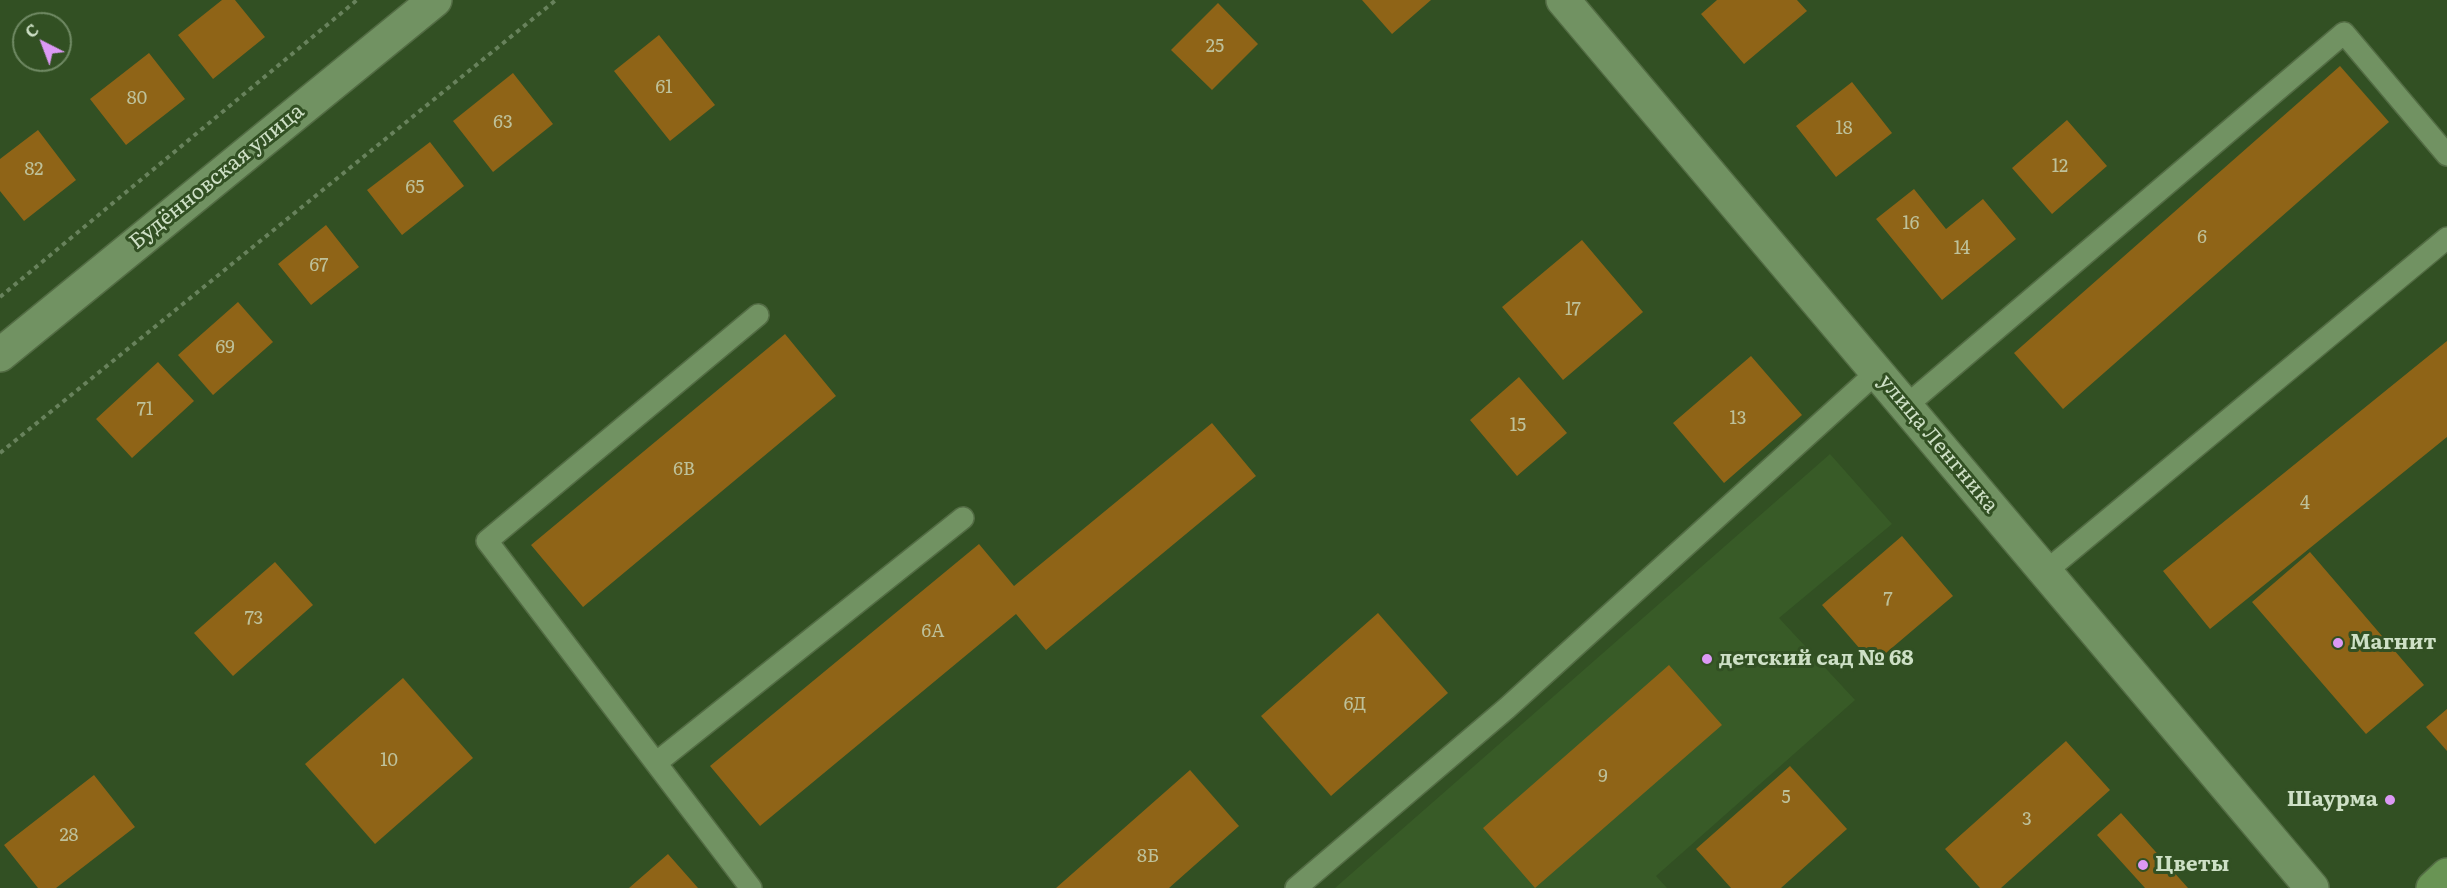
<!DOCTYPE html>
<meta charset="utf-8">
<style>
body{margin:0}
#map{position:relative;width:2447px;height:888px;overflow:hidden;background:#325023;font-family:Literata,serif}
canvas{display:block}
.north{position:absolute;left:12px;top:12px;width:60px;height:60px;box-sizing:border-box;background:#325023;border:2px solid #708a64;border-radius:50%;rotate:318deg;font-size:16px;font-weight:700;line-height:24px;text-align:center;color:#cee0c6}
.north::after{content:'';display:block;margin:auto;width:21px;height:27px;background:#dc99f5;clip-path:polygon(50% 0,100% 100%,50% 72%,0 100%)}
</style>
<div id="map">
<canvas width="2447" height="888"></canvas>
<div class="north">С</div>
</div>
<script>
const ctx = document.querySelector('canvas').getContext('2d');
ctx.lineJoin = 'round';
function paint(path, color) { ctx.fillStyle = color; ctx.fill(path, 'evenodd'); }
function stroke(path, color, width, dash) { ctx.strokeStyle = color; ctx.lineWidth = width; ctx.lineCap = dash ? 'butt' : 'round'; ctx.setLineDash(dash || []); ctx.stroke(path); }
function label(font, color, halo, rows, align = 'center') {
  ctx.font = font + ' Literata,serif'; ctx.lineWidth = 6; ctx.setLineDash([]); ctx.textBaseline = 'middle'; ctx.strokeStyle = halo; ctx.fillStyle = color; for (const [text, x, y, turn = 0] of rows) {
    ctx.save(); ctx.translate(x, y); ctx.rotate((+turn || 0) * Math.PI / 180); ctx.textAlign = isNaN(turn) ? turn : align; if (halo) ctx.strokeText(text, 0, 0); ctx.fillText(text, 0, 0); ctx.restore();
  }
}
const built = new Path2D(`
 M1830 454 1892 524 1779 618 1855 700 1656 876 1667 888H1335Z`);
const building = new Path2D(`
 M222 0H235L265 37 213 79 178 35Z
 M1362 0H1431L1392 34Z
 M1717 0H1797L1807 11 1744 64 1701 14Z
 M1218 3 1258 44 1212 90 1171 50Z
 M659 35 715 105 670 141 614 71Z
 M149 53 185 99 126 145 90 99Z
 M2340 66 2389 122 2063 409 2014 353Z
 M513 73 553 124 493 172 453 121Z
 M1852 82 1892 133 1836 177 1796 126Z
 M2067 120 2107 166 2052 214 2012 168Z
 M38 130 76 180 24 221 0 191V159Z
 M430 142 464 186 402 235 367 190Z
 M1914 189 1946 229 1983 199 2016 239 1942 300 1876 219Z
 M326 225 359 267 311 305 278 264Z
 M1582 240 1643 312 1563 380 1502 307Z
 M238 302 273 342 213 395 178 355Z
 M785 334 836 396 583 607 531 545Z
 M2447 341V437L2210 629 2163 571Z
 M1751 356 1802 415 1724 483 1673 423Z
 M158 362 194 401 132 458 96 419Z
 M1519 377 1567 433 1517 476 1470 420Z
 M1212 423 1256 476 1046 650 1016 614 760 826 710 766 979 544 1014 586Z
 M1902 536 1953 596 1873 664 1822 605Z
 M2310 552 2424 685 2366 734 2252 602Z
 M275 562 313 605 233 676 194 633Z
 M1378 613 1448 693 1331 796 1261 716Z
 M1669 665 1722 725 1535 888 1483 828Z
 M403 678 473 758 375 844 305 764Z
 M2447 709V751L2426 727Z
 M2066 741 2110 790 2001 888H1980L1945 849Z
 M1790 766 1847 829 1781 888H1731L1696 849Z
 M1190 770 1239 826 1169 888H1056Z
 M94 775 135 827 56 888H38L4 845Z
 M2121 813 2188 888H2145L2097 835Z
 M668 854 698 888H629Z`);
const path = new Path2D(`
 M0 297 357 0
 M0 453 556 0`);
const service = new Path2D(`
 M1906 406 2344 33 2447 155
 M2045 572 2447 238
 M656 763 963 518
 M751 888 487 541 758 315
 M1296 888 1507 708 1877 372`);
const minor = new Path2D(`
 M1563 0 2312 888`);
const tertiary = new Path2D(`
 M0 355 435 0`);
const primary = new Path2D(`
 M2433 888 2447 875`);
const markers = [
 [2338,643,6,"#dc99f5"],
 [1707,659,6,"#dc99f5"],
 [2390,800,6,"#dc99f5"],
 [2143,865,6,"#dc99f5"]
];
const numberNames = [
 ["25",1215,47],
 ["61",664,88],
 ["80",137,99],
 ["63",503,123],
 ["18",1844,129],
 ["12",2060,167],
 ["82",34,170],
 ["65",415,188],
 ["16",1911,224],
 ["6",2202,238],
 ["14",1962,249],
 ["67",319,266],
 ["17",1573,310],
 ["69",225,348],
 ["71",145,410],
 ["13",1738,419],
 ["15",1518,426],
 ["6В",684,470],
 ["4",2305,504],
 ["7",1888,600],
 ["73",254,619],
 ["6А",933,632],
 ["6Д",1355,705],
 ["10",389,761],
 ["9",1603,777],
 ["5",1786,798],
 ["3",2027,820],
 ["28",69,836],
 ["8Б",1148,857]
];
const streetNames = [
 ["Будённовская улица",217,177,-39],
 ["улица Ленгника",1938,444,50]
];
const poiNames = [
 ["Магнит",2350,643],
 ["детский сад № 68",1719,659],
 ["Шаурма",2378,800,"right"],
 ["Цветы",2155,865]
];
paint(built, '#385b27');
paint(building, '#8f6417');
stroke(service, '#536c44', 24);
stroke(minor, '#536c44', 36);
stroke(tertiary, '#536c44', 36);
stroke(primary, '#536c44', 36);
stroke(path, '#68825c', 4, [4.5, 4.5]);
stroke(service, '#719262', 21);
stroke(minor, '#719262', 33);
stroke(tertiary, '#719262', 33);
stroke(primary, '#699454', 33);
for (const [x, y, r, color] of markers) { const dot = new Path2D(); dot.arc(x, y, r, 0, 2 * Math.PI); ctx.fillStyle = color; ctx.fill(dot); stroke(dot, '#325023', 2); }
label('18px', '#bec19a', null, numberNames);
label('21px', '#cee0c6', '#325023', streetNames);
label('bold 21px', '#cee0c6', '#325023', poiNames, 'left');
</script>
